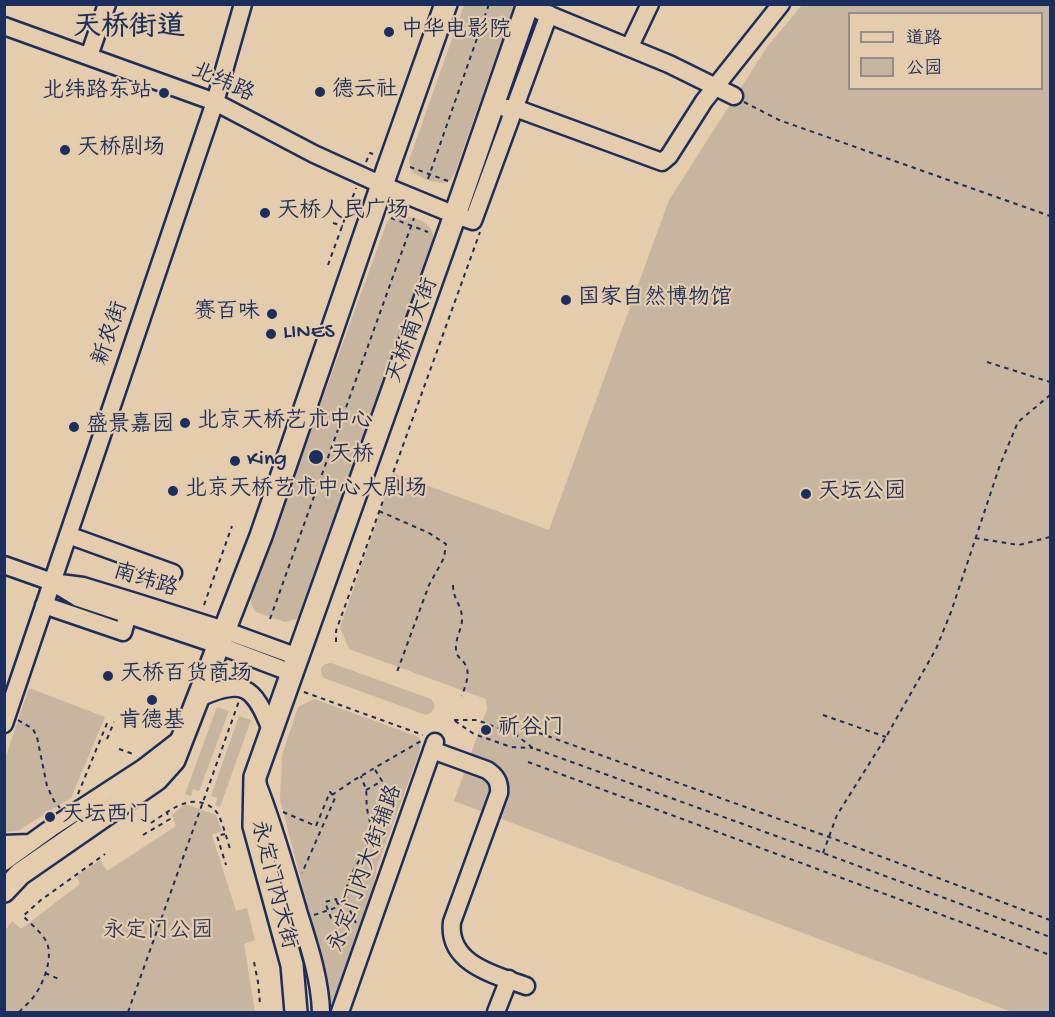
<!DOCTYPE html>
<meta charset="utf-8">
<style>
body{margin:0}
#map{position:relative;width:1055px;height:1017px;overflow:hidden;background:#e4ccac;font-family:"Gochi Hand","LXGW WenKai TC",sans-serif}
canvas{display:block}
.frame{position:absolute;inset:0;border:6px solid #1b2f5e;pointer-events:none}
.legend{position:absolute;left:848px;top:12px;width:195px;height:78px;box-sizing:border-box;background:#e4ccac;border:2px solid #948d8d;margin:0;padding:8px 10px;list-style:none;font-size:18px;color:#1b2f5e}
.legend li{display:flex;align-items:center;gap:12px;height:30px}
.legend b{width:30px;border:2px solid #948d8d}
</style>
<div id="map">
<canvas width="1055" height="1017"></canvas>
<div class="frame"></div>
<ul class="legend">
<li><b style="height:8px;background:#e4ccac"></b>道路</li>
<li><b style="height:16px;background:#c7b5a0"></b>公园</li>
</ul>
</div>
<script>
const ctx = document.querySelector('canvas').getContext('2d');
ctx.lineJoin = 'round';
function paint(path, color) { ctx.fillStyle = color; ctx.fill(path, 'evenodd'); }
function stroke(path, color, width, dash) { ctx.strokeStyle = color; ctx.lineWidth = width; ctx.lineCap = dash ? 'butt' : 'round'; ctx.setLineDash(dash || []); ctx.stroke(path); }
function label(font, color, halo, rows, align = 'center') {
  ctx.font = font + ' "Gochi Hand","LXGW WenKai TC",sans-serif'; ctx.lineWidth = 4.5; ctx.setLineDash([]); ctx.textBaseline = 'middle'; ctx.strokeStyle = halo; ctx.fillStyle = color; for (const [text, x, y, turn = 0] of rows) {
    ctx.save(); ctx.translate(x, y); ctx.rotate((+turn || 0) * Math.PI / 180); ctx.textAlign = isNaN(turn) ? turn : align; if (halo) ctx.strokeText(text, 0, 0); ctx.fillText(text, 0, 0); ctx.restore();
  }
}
const green = new Path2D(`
 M464 5H514L454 175C451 179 451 180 447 182 440 185 420 178 414 173 410 169 409 165 409 160Z
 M802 5H1050V1012H1012L454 801 487 709 486 699 349 649 340 628 393 473 549 530 669 200 767 47ZM850 14H1042V88H850Z
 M402 214C418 220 432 220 434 240L299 616 296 619 285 622 256 612 253 608 250 598 387 222C391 216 394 215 402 214Z
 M331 663 431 699C437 706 435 712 426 715L324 678 321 673V668L325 664Z
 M29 688 105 717 71 798 18 831 5 832V759Z
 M314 699 419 737 421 743 418 756 377 867 372 895 330 1009 327 979 280 800 282 755 298 707Z
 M217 707 229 711 199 791 193 789 191 796 185 794Z
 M239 716 251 720 220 807 215 805 218 798 211 796Z
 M185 804 216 815 222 831 212 835 236 911 247 908 255 940 244 944 255 1012H5V931L12 921 21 929 80 884 76 876 100 860 107 871 176 826 172 815Z`);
const path = new Path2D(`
 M744 102 779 120 1050 216
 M366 162 370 153 373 154
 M410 167 448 181
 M428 179 489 4
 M391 218 428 232
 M333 223 343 226
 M328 265 356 188
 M987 362 1050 382
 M379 511 429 533 446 544 444 558 429 585 397 672
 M975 538 1019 545 1050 537
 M453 585C453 599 461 604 462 617 463 627 455 638 456 649 456 657 461 658 465 664 471 674 465 686 462 696
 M204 605 232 526
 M270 619 414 218
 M336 642V631L480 232
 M304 692 423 735
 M823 715 886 737
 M18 720 33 729 37 737 47 786 54 801 60 808
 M454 720H478L482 722 515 734 533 748 823 853 1050 937
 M455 721 474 734 511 747 533 748
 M539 733 829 837 1050 920
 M107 739 114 722
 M119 749 136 755
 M528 762 1050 955
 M366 790 382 781 374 768
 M78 794 108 721
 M332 795 354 780 421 741
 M283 812 316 826 330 792 335 798 302 873
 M151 823C168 812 185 796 206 804 212 807 216 810 219 816 224 827 227 840 231 852
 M371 826 388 832
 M225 834 217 836 226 865
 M143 835 170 819 167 813
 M823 853 837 815 886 737 936 649 951 612 1000 465 1018 422 1050 395
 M336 899 341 915 331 918 325 902Z
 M337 904 348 901
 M314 915 338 907
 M356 923C332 880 359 874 370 836 373 826 368 818 367 808 366 802 367 796 366 790 365 785 362 781 361 776
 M254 962 258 982 260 1004
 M45 973 59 979
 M19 1012C24 1007 31 1001 35 995 44 982 54 956 46 941 41 932 31 924 23 916L41 900 105 854
 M128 1012 239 701`);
const minor = new Path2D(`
 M540 11 669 64 734 96
 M4 26 215 102 314 154 382 185 455 215 473 221 549 14
 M630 46 650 4
 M89 56 107 4
 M505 108H515L662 162 669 156 704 101 781 4
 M68 535 173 573
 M4 565 52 582 83 586 132 601 224 630 298 657
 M57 585 78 598 218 645 292 673
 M44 605 123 632 131 604
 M197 699C243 677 254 686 271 730
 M4 724 215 102 243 4
 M432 750 487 770C496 776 500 782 499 793L452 922C447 964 495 975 526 986
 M257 783C274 826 286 870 299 914 309 946 320 979 321 1012
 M4 844 29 843
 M4 862 54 826 143 768 183 737
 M340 1012 435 742
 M496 1012 509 979`);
const major = new Path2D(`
 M4 891 20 874 157 779 174 760 261 536 382 185 446 4
 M296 1012 292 965 254 826 255 777 455 215 528 4`);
const markers = [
 [389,32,6,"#1b2f5e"],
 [320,92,6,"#1b2f5e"],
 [164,93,6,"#1b2f5e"],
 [65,150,6,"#1b2f5e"],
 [265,213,6,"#1b2f5e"],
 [566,300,6,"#1b2f5e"],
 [272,314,6,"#1b2f5e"],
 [271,334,6,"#1b2f5e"],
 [185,423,6,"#1b2f5e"],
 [74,427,6,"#1b2f5e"],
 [316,457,8,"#1b2f5e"],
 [235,461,6,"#1b2f5e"],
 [173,491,6,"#1b2f5e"],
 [806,494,6,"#1b2f5e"],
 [108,676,6,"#1b2f5e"],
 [152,700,6,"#1b2f5e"],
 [486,730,6,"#1b2f5e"],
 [50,817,6,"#1b2f5e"]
];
const poiNames = [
 ["中华电影院",401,32],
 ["德云社",332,92],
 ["北纬路东站",152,93,"right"],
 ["天桥剧场",77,150],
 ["天桥人民广场",277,213],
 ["国家自然博物馆",578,300],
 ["赛百味",260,314,"right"],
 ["LINES",283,334],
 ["北京天桥艺术中心",197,423],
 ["盛景嘉园",86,427],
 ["天桥",330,457],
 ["King",247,461],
 ["北京天桥艺术中心大剧场",185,491],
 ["天坛公园",818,494],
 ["天桥百货商场",120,676],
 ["肯德基",152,723,"center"],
 ["祈谷门",498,730],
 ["天坛西门",62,817]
];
const streetNames = [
 ["北纬路",222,84,24],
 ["天桥南大街",414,331,-70],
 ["新农街",112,334,-71],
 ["南纬路",145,582,17],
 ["永定门内大街辅路",367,869,-70],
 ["永定门内大街",272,885,76]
];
const parkNames = [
 ["永定门公园",158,933]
];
const districtNames = [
 ["天桥街道",129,30]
];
paint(green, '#c7b5a0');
stroke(minor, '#1b2f5e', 21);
stroke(major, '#1b2f5e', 26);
stroke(path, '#1b2f5e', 2, [4.5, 4.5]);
stroke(minor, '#e4ccac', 16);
stroke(major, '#e4ccac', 21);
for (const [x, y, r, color] of markers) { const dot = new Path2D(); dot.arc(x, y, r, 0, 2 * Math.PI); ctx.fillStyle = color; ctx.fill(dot); stroke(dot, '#e4ccac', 2); }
label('22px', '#1b2f5e', '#e4ccac', poiNames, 'left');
label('22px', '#1b2f5e', '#e4ccac', streetNames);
label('22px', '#2c3c65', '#e4ccac', parkNames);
label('bold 28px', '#1b2f5e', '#e4ccac', districtNames);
</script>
